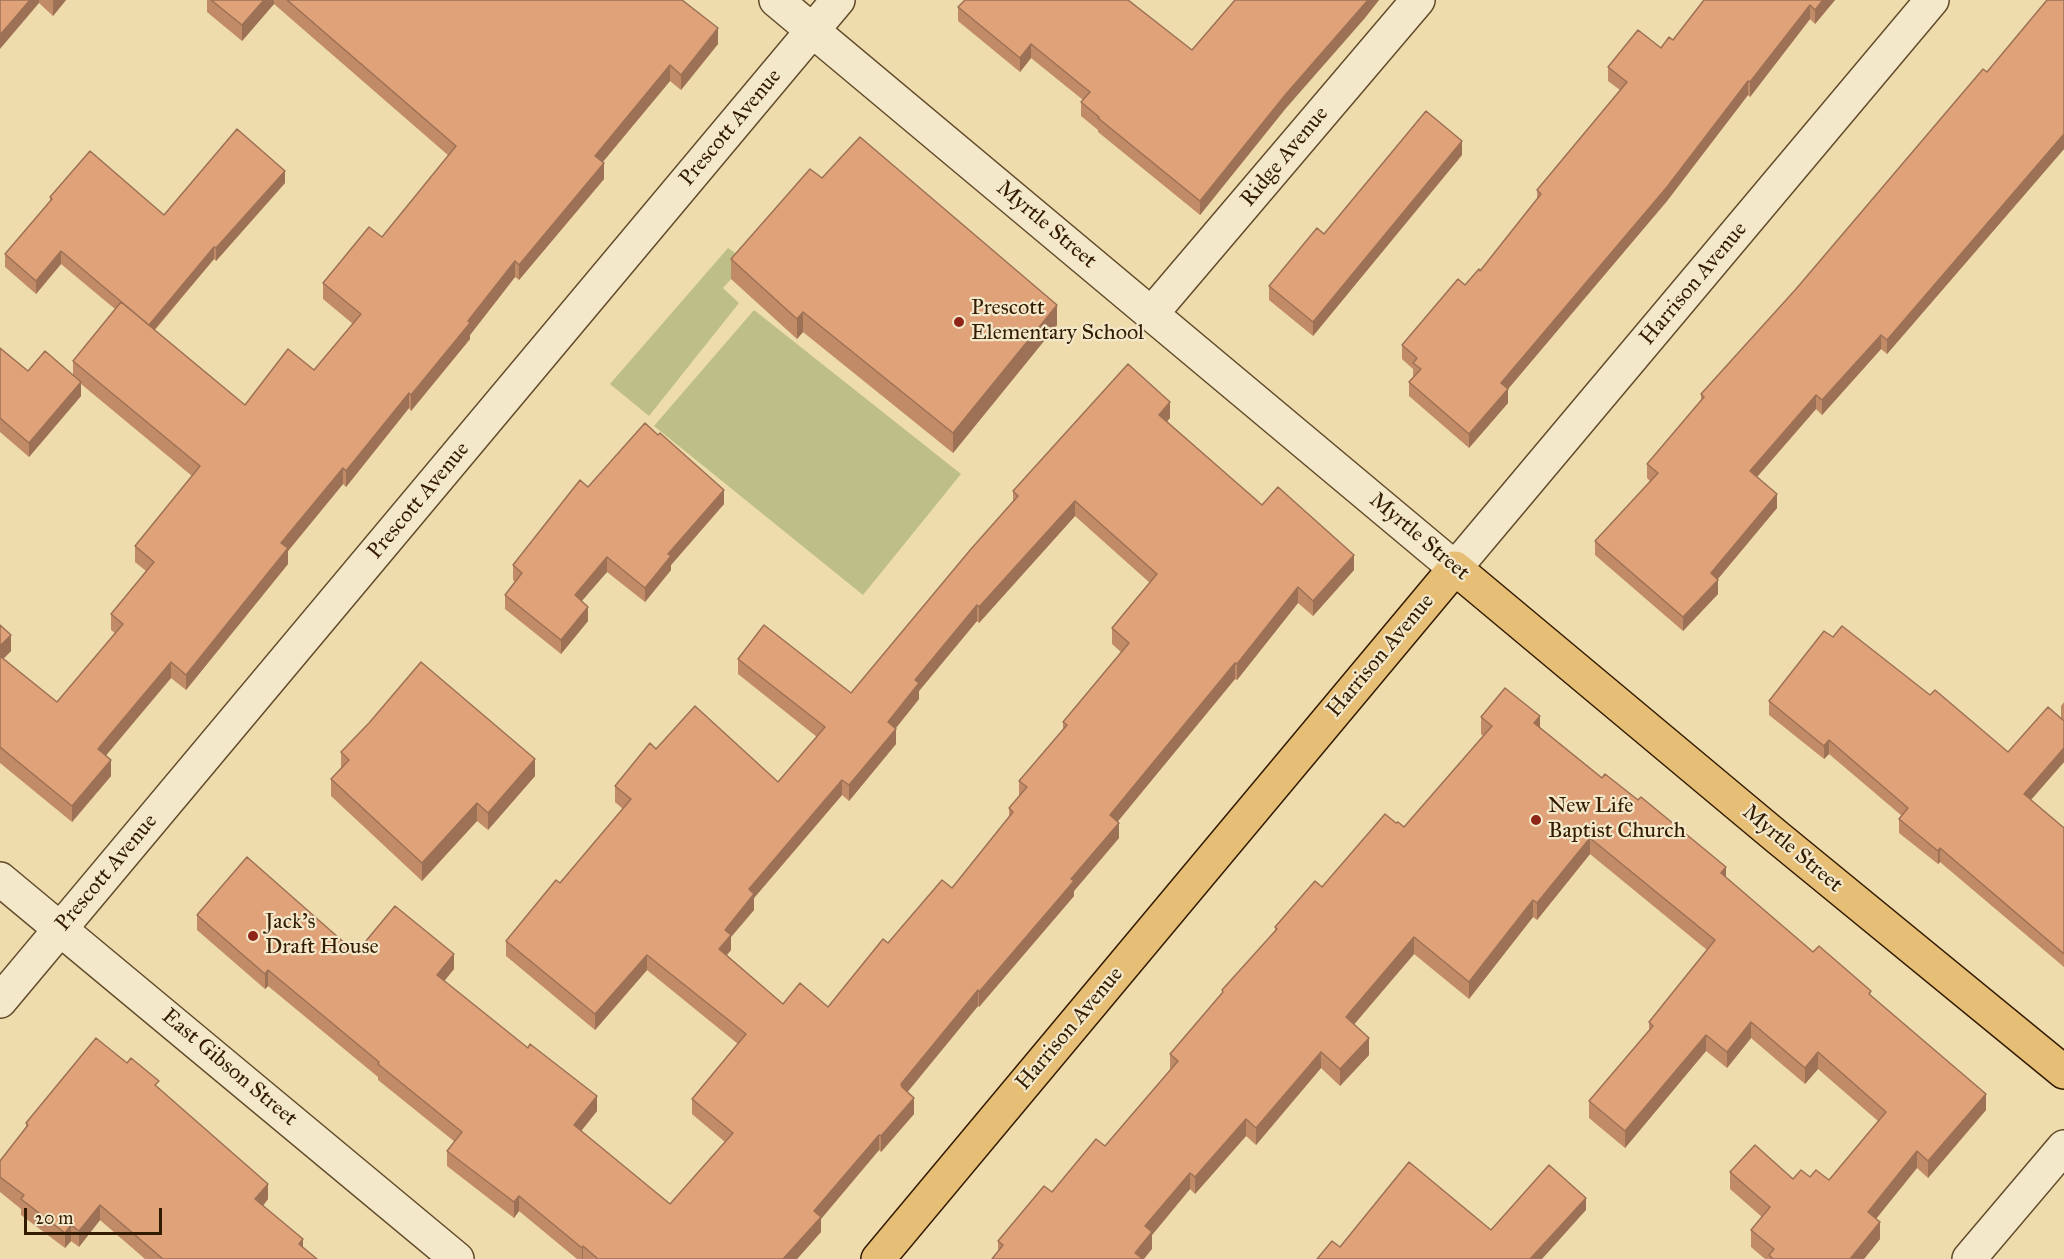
<!DOCTYPE html>
<style>
body{margin:0}
#map{position:relative;width:2064px;height:1259px;overflow:hidden;background:#eedcad;font-family:"IM FELL Great Primer",serif}
canvas{display:block}
.scale{position:absolute;left:24px;top:1208px;width:138px;height:27px;box-sizing:border-box;border:3px solid #331b00;border-top:0;padding-left:8px;font-size:18px;line-height:21px;white-space:nowrap;color:#331b00;-webkit-text-stroke:4px #f4e8ca;paint-order:stroke}
</style>
<div id="map">
<canvas width="2064" height="1259"></canvas>
<div class="scale">20 m</div>
</div>
<script>
const ctx = document.querySelector('canvas').getContext('2d');
ctx.lineJoin = 'round';
function paint(path, color) { ctx.fillStyle = color; ctx.fill(path, 'evenodd'); }
function stroke(path, color, width, dash) { ctx.strokeStyle = color; ctx.lineWidth = width; ctx.lineCap = dash ? 'butt' : 'round'; ctx.setLineDash(dash || []); ctx.stroke(path); }
function label(font, color, halo, rows, align = 'center') {
  ctx.font = font + ' "IM FELL Great Primer",serif'; ctx.lineWidth = 4.5; ctx.setLineDash([]); ctx.textBaseline = 'middle'; ctx.strokeStyle = halo; ctx.fillStyle = color; for (const [text, x, y, turn = 0] of rows) {
    ctx.save(); ctx.translate(x, y); ctx.rotate((+turn || 0) * Math.PI / 180); ctx.textAlign = isNaN(turn) ? turn : align; if (halo) ctx.strokeText(text, 0, 0); ctx.fillText(text, 0, 0); ctx.restore();
  }
}
const green = new Path2D(`
 M728 248 740 256 749 259 723 288 739 303 649 416 610 384Z
 M754 310 961 474 863 595 654 426Z`);
const minor = new Path2D(`
 M776 0 1455 568 1932 0
 M1152 313 1418 0
 M0 879 457 1259
 M0 1001 838 0
 M1969 1259 2064 1147`);
const major = new Path2D(`
 M878 1259 1455 568 1777 837 2064 1072`);
const wall = new Path2D(`
 M0 0H66L53 16 39 3Z
 M207 0H682L718 44 681 90 670 81 603 162 604 179 519 280 515 277 470 335V339L411 411 409 408 346 487 343 484 288 551V564L186 690 171 678 106 755 111 776 72 822 0 763V625L11 651 3 659 57 702 115 633 111 630V614L146 571 135 562V546L192 476 81 384V396L29 457 0 432V348L28 371 73 375V361L115 309 61 264 36 294 5 267V254L50 201V197L164 215 285 183 216 261 214 259 155 330 245 405 314 370 353 324 323 299V283L382 237 449 156 274 4 242 41 207 12Z
 M1235 0H1379L1364 19 1286 108 1200 215 1098 132V130L1081 116V102L1083 100 1031 58 1020 72 958 21V7L1192 50Z
 M1704 0H1835L1815 24 1810 19 1750 97 1748 95 1667 201 1508 389V403L1469 448 1409 396V382L1413 377V369L1402 359V345L1480 271 1537 199V190L1620 90 1608 81V67L1661 48 1673 40Z
 M2064 0V149L1887 354 1881 349 1822 415 1816 409 1757 477 1777 508 1718 579V594L1683 631 1595 555V541L1650 481 1647 478V464L1701 400V394L1796 289 1987 72Z
 M1462 155 1313 336 1269 300V286L1324 234Z
 M822 178 1057 325 953 453 803 332 797 339 731 279V259Z
 M1170 418 1167 421 1262 505 1354 570 1313 616 1298 603 1237 680 1235 679 1117 822 1119 838 1074 891V896L979 1007 978 1006 907 1092 914 1114 881 1152 879 1150 821 1219V1232L797 1259H577L519 1211 514 1218 447 1166V1151L455 1142 378 1080V1077L268 986 265 989 197 930V915L356 953 454 969 444 981 597 1111 581 1131 670 1204 725 1142 692 1114V1099L738 1044 647 970 595 1030 506 956V941L560 883 623 809 615 802V786L656 749 778 782 817 737 738 674V659L851 693 1013 501V491ZM1075 516 1150 583 1112 628V644L1121 652 1063 722V729L1019 781V796L1009 808V817L952 888 888 943 828 1007 783 1004 727 955 731 950V937L754 910V898L842 795 849 801 896 744 895 729 919 699V691L977 621 979 623Z
 M588 487 724 504 671 565V570L645 602 607 572 581 601 588 621 561 654 505 609V595L515 582 513 580V565Z
 M1833 637 1930 695 2008 752 2061 718V706L2064 702V762L2030 800 2064 828V967L1940 862 1938 864 1899 833V819L1902 816 1829 754 1824 759 1769 715V701Z
 M1481 717 1540 727 1726 878 1813 952 1871 996 1986 1110 1928 1178 1917 1168 1876 1218 1880 1239 1864 1259H1765L1751 1247V1230L1762 1217 1730 1189V1172L1793 1179 1810 1177 1829 1180 1878 1121 1818 1069 1805 1084 1751 1038 1727 1068 1706 1051 1625 1148 1589 1118V1101L1649 1030V1022L1707 950 1590 854 1537 920 1533 917 1469 999 1414 954 1354 1024 1369 1055 1340 1086 1321 1068 1256 1145 1246 1136 1195 1194 1190 1189 1152 1235V1249L998 1251V1241L1052 1192 1105 1146 1170 1071V1054L1222 994V990L1275 931V927L1396 823 1404 827 1483 736 1481 734Z
 M341 752 535 776 488 830 477 821 422 881 331 796V779L341 768Z
 M159 1088 268 1199 263 1206 303 1248 317 1259H145L100 1220 79 1247 71 1241 65 1248 21 1215V1209L0 1192V1161L26 1128V1123Z`);
const shadedWall = new Path2D(`
 M30 0H39V3L0 49V35Z
 M54 0H66L53 16V1Z
 M264 0H274V4L242 41V25Z
 M1368 0H1379L1364 19 1286 108 1200 215V201L1286 94Z
 M1823 0H1835L1815 24V10Z
 M1810 5V19L1750 97V82Z
 M718 28V44L681 90V75Z
 M1031 44V58L1020 72V58Z
 M670 65V81L595 171V156Z
 M1748 81V95L1667 201 1508 389V403L1469 448V434L1501 383Z
 M2064 134V149L1887 354V340Z
 M1462 141V155L1313 336V322Z
 M604 163V179L519 280V265Z
 M285 171V183L216 261V248Z
 M214 247V259L148 337V325Z
 M61 251V264L36 294V281Z
 M515 261V277L470 335V339L411 411V395Z
 M1057 305V325L953 453V433Z
 M803 312V332L797 339V319Z
 M1881 335V349L1822 415V400Z
 M81 382V396L29 457V443Z
 M409 393V408L346 487V471Z
 M1816 395V409L1750 485V471Z
 M1170 402V418L1159 430V415Z
 M343 468V484L288 551V564L186 690V675L281 543Z
 M724 490V504L671 565V570L645 602V588L668 554Z
 M1777 494V508L1711 587V573Z
 M1075 501V516L979 623V607Z
 M1354 555V570L1313 616V601Z
 M607 557V572L575 609V595Z
 M1718 580V594L1683 631V617Z
 M1298 587V603L1237 680V664Z
 M977 605V621L919 691V699L888 738V722L915 680Z
 M588 607V621L561 654V640Z
 M11 635V651L0 662V646Z
 M171 662V678L98 765V749Z
 M1235 663V679L1110 831V815Z
 M1540 716V733L1534 723Z
 M896 729V744L849 801V785Z
 M1829 740V754L1824 759V746Z
 M2064 748V762L2024 808V794Z
 M535 759V776L488 830V813Z
 M111 760V776L72 822V806Z
 M842 780V795L754 898V910L731 937V950L719 964V949L725 930 749 889Z
 M477 803V821L422 881V863Z
 M1119 823V838L1074 891V896L979 1007V992L1071 879Z
 M1590 838V854L1537 920V903Z
 M1940 848V862L1938 864V851Z
 M1726 867V884L1721 873Z
 M1533 900V917L1469 999V982Z
 M1414 937V954L1346 1034V1017Z
 M454 954V969L437 990V975Z
 M647 955V970L595 1030V1014Z
 M268 970V986L265 989V974Z
 M978 990V1006L901 1100V1084Z
 M1751 1022V1038L1727 1068V1052Z
 M1706 1035V1051L1625 1148V1131Z
 M1369 1038V1055L1340 1086V1069Z
 M1321 1052V1068L1256 1145V1128Z
 M1818 1052V1069L1805 1084V1068Z
 M1986 1094V1110L1928 1178V1161Z
 M597 1096V1111L574 1140V1125Z
 M914 1098V1114L881 1152V1136Z
 M1246 1119V1136L1195 1194V1177Z
 M879 1135V1150L821 1219V1232L797 1259H783L814 1211Z
 M1917 1151V1168L1868 1229V1212Z
 M1190 1173V1189L1152 1235V1249L1144 1259H1135V1253L1145 1226Z
 M268 1184V1199L255 1215V1199Z
 M519 1196V1211L514 1218V1202Z
 M1586 1198V1210L1542 1259H1530Z
 M100 1205V1220L79 1247V1231Z
 M1880 1222V1239L1864 1259H1850Z
 M71 1225V1241L65 1248V1233Z
 M303 1239V1255L299 1244Z
 M583 1246V1259H582V1248Z`);
const building = new Path2D(`
 M0 0H30L0 35Z
 M211 0H264L242 25Z
 M287 0H682L718 28 681 75 670 65 595 156 604 163 519 265 515 261 468 321 470 323 411 395 409 393 346 471 343 468 281 543 288 548 186 675 171 662 98 749 111 760 72 806 0 747V656L57 702 123 624 111 614 154 562 135 546 200 466 73 361 121 302 245 405 288 349 314 370 361 314 323 283 369 227 382 237 456 146Z
 M965 0H1128L1192 50 1235 0H1368L1286 94 1200 201 1098 118 1099 117 1081 102 1090 92 1031 44 1020 58 958 7Z
 M1704 0H1823L1815 10 1810 5 1750 82 1748 81 1667 187 1501 383 1508 389 1469 434 1409 382 1421 369 1413 363 1417 358 1402 345 1458 279 1465 285 1479 269 1480 271 1541 194 1537 190 1627 82 1608 67 1638 30 1661 48 1669 37 1673 40Z
 M2047 0H2064V134L1887 340 1881 335 1822 400 1816 395 1750 471 1777 494 1711 573 1718 580 1683 617 1595 541 1658 473 1647 464 1704 397 1701 394 1796 289 1983 69 1987 72Z
 M1426 111 1462 141 1313 322 1269 286 1317 228 1324 234Z
 M237 129 285 171 216 248 214 247 149 325 61 251 36 281 5 254 52 199 50 197 90 151 164 215Z
 M860 137 1057 305 953 433 803 312 797 319 731 259 810 169 822 178Z
 M0 348 28 371 45 351 81 382 29 443 0 418Z
 M1128 364 1170 402 1159 415 1262 505 1278 487 1354 555 1313 601 1298 587 1237 664 1235 663 1110 815 1119 823 1071 879 1074 881 979 992 978 990 901 1084 902 1087 914 1098 881 1136 879 1135 814 1211 821 1217 783 1259H598L583 1246 582 1248 519 1196 514 1202 447 1151 462 1132 378 1064 379 1062 268 970 265 974 197 915 247 857 356 953 395 906 454 954 437 975 528 1048 530 1044 597 1096 574 1125 670 1204 733 1133 692 1099 746 1034 647 955 595 1014 506 941 556 880 560 883 631 799 615 786 650 743 656 749 695 706 778 782 825 727 738 659 764 625 851 693 971 549 1018 496 1013 491ZM1075 501 1157 574 1112 628 1129 643 1063 722 1067 725 1019 781 1027 787 1009 808 1013 812 952 888 942 880 888 943 883 939 828 1007 800 983 783 1004 719 949 731 935 725 930 754 894 749 889 842 780 849 785 896 729 888 722 919 683 915 680 977 605 979 607Z
 M645 423 658 435 660 433 724 490 668 554 671 556 645 588 607 557 575 595 588 607 561 640 505 595 522 573 513 565 580 480 588 487Z
 M0 625 11 635 0 646Z
 M1842 626 1930 695 1935 690 2008 752 2048 707 2064 721V748L2024 794 2064 828V954L1940 848 1938 851 1899 819 1908 808 1829 740 1824 746 1769 701 1824 631 1833 637Z
 M421 662 535 759 488 813 477 803 422 863 331 779 349 760 341 752 369 723Z
 M1505 688 1540 716 1534 723 1602 778 1605 774 1638 800 1641 797 1726 867 1721 873 1813 952 1819 946 1871 991 1869 994 1986 1094 1928 1161 1917 1151 1868 1212 1880 1222 1850 1259H1773L1769 1255 1774 1249 1751 1230 1770 1207 1730 1172 1755 1145 1793 1179 1801 1170 1810 1177 1816 1170 1829 1180 1886 1112 1818 1052 1805 1068 1751 1022 1727 1052 1706 1035 1625 1131 1589 1101 1653 1026 1649 1022 1715 940 1590 838 1537 903 1533 900 1469 982 1414 937 1346 1017 1369 1038 1340 1069 1321 1052 1256 1128 1246 1119 1195 1177 1190 1173 1145 1226 1152 1232 1135 1253 1143 1259H992L1003 1245 998 1241 1044 1186 1052 1192 1096 1139 1105 1146 1178 1061 1170 1054 1223 992 1222 990 1277 929 1275 927 1315 881 1322 887 1385 814 1396 823 1398 822 1404 827 1492 726 1481 717Z
 M96 1038 127 1063 131 1058 159 1081 155 1085 268 1184 255 1199 303 1239 299 1244 317 1259H163L100 1205 79 1231 71 1225 65 1233 21 1199 24 1195 0 1177V1161L28 1125 26 1123Z
 M1409 1162 1491 1230 1549 1165 1586 1198 1530 1259H1317L1332 1241 1340 1247Z`);
const markers = [
 [959,322,6,"#8f2418"],
 [1536,820,6,"#8f2418"],
 [253,936,6,"#8f2418"]
];
const streetNames = [
 ["Prescott Avenue",731,128,-50],
 ["Ridge Avenue",1285,157,-50],
 ["Myrtle Street",1046,225,40],
 ["Harrison Avenue",1694,284,-50],
 ["Prescott Avenue",419,501,-50],
 ["Myrtle Street",1419,537,40],
 ["Harrison Avenue",1381,656,-50],
 ["Myrtle Street",1792,849,40],
 ["Prescott Avenue",107,873,-50],
 ["Harrison Avenue",1070,1029,-50],
 ["East Gibson Street",229,1068,40]
];
const poiNames = [
 ["Prescott",971,309],
 ["Elementary School",971,334],
 ["New Life",1548,807],
 ["Baptist Church",1548,832],
 ["Jack's",265,923],
 ["Draft House",265,948]
];
paint(green, '#bdbf86');
stroke(minor, '#624b2b', 36);
stroke(major, '#331b00', 36);
stroke(minor, '#f4e8ca', 33);
stroke(major, '#e7be76', 33);
paint(wall, '#c18b68');
paint(shadedWall, '#9d7155');
paint(building, '#e0a279');
stroke(building, '#9d7155', 1.5);
for (const [x, y, r, color] of markers) { const dot = new Path2D(); dot.arc(x, y, r, 0, 2 * Math.PI); ctx.fillStyle = color; ctx.fill(dot); stroke(dot, '#f4e8ca', 2); }
label('22px', '#331b00', '#f4e8ca', streetNames);
label('22px', '#331b00', '#f4e8ca', poiNames, 'left');
</script>
